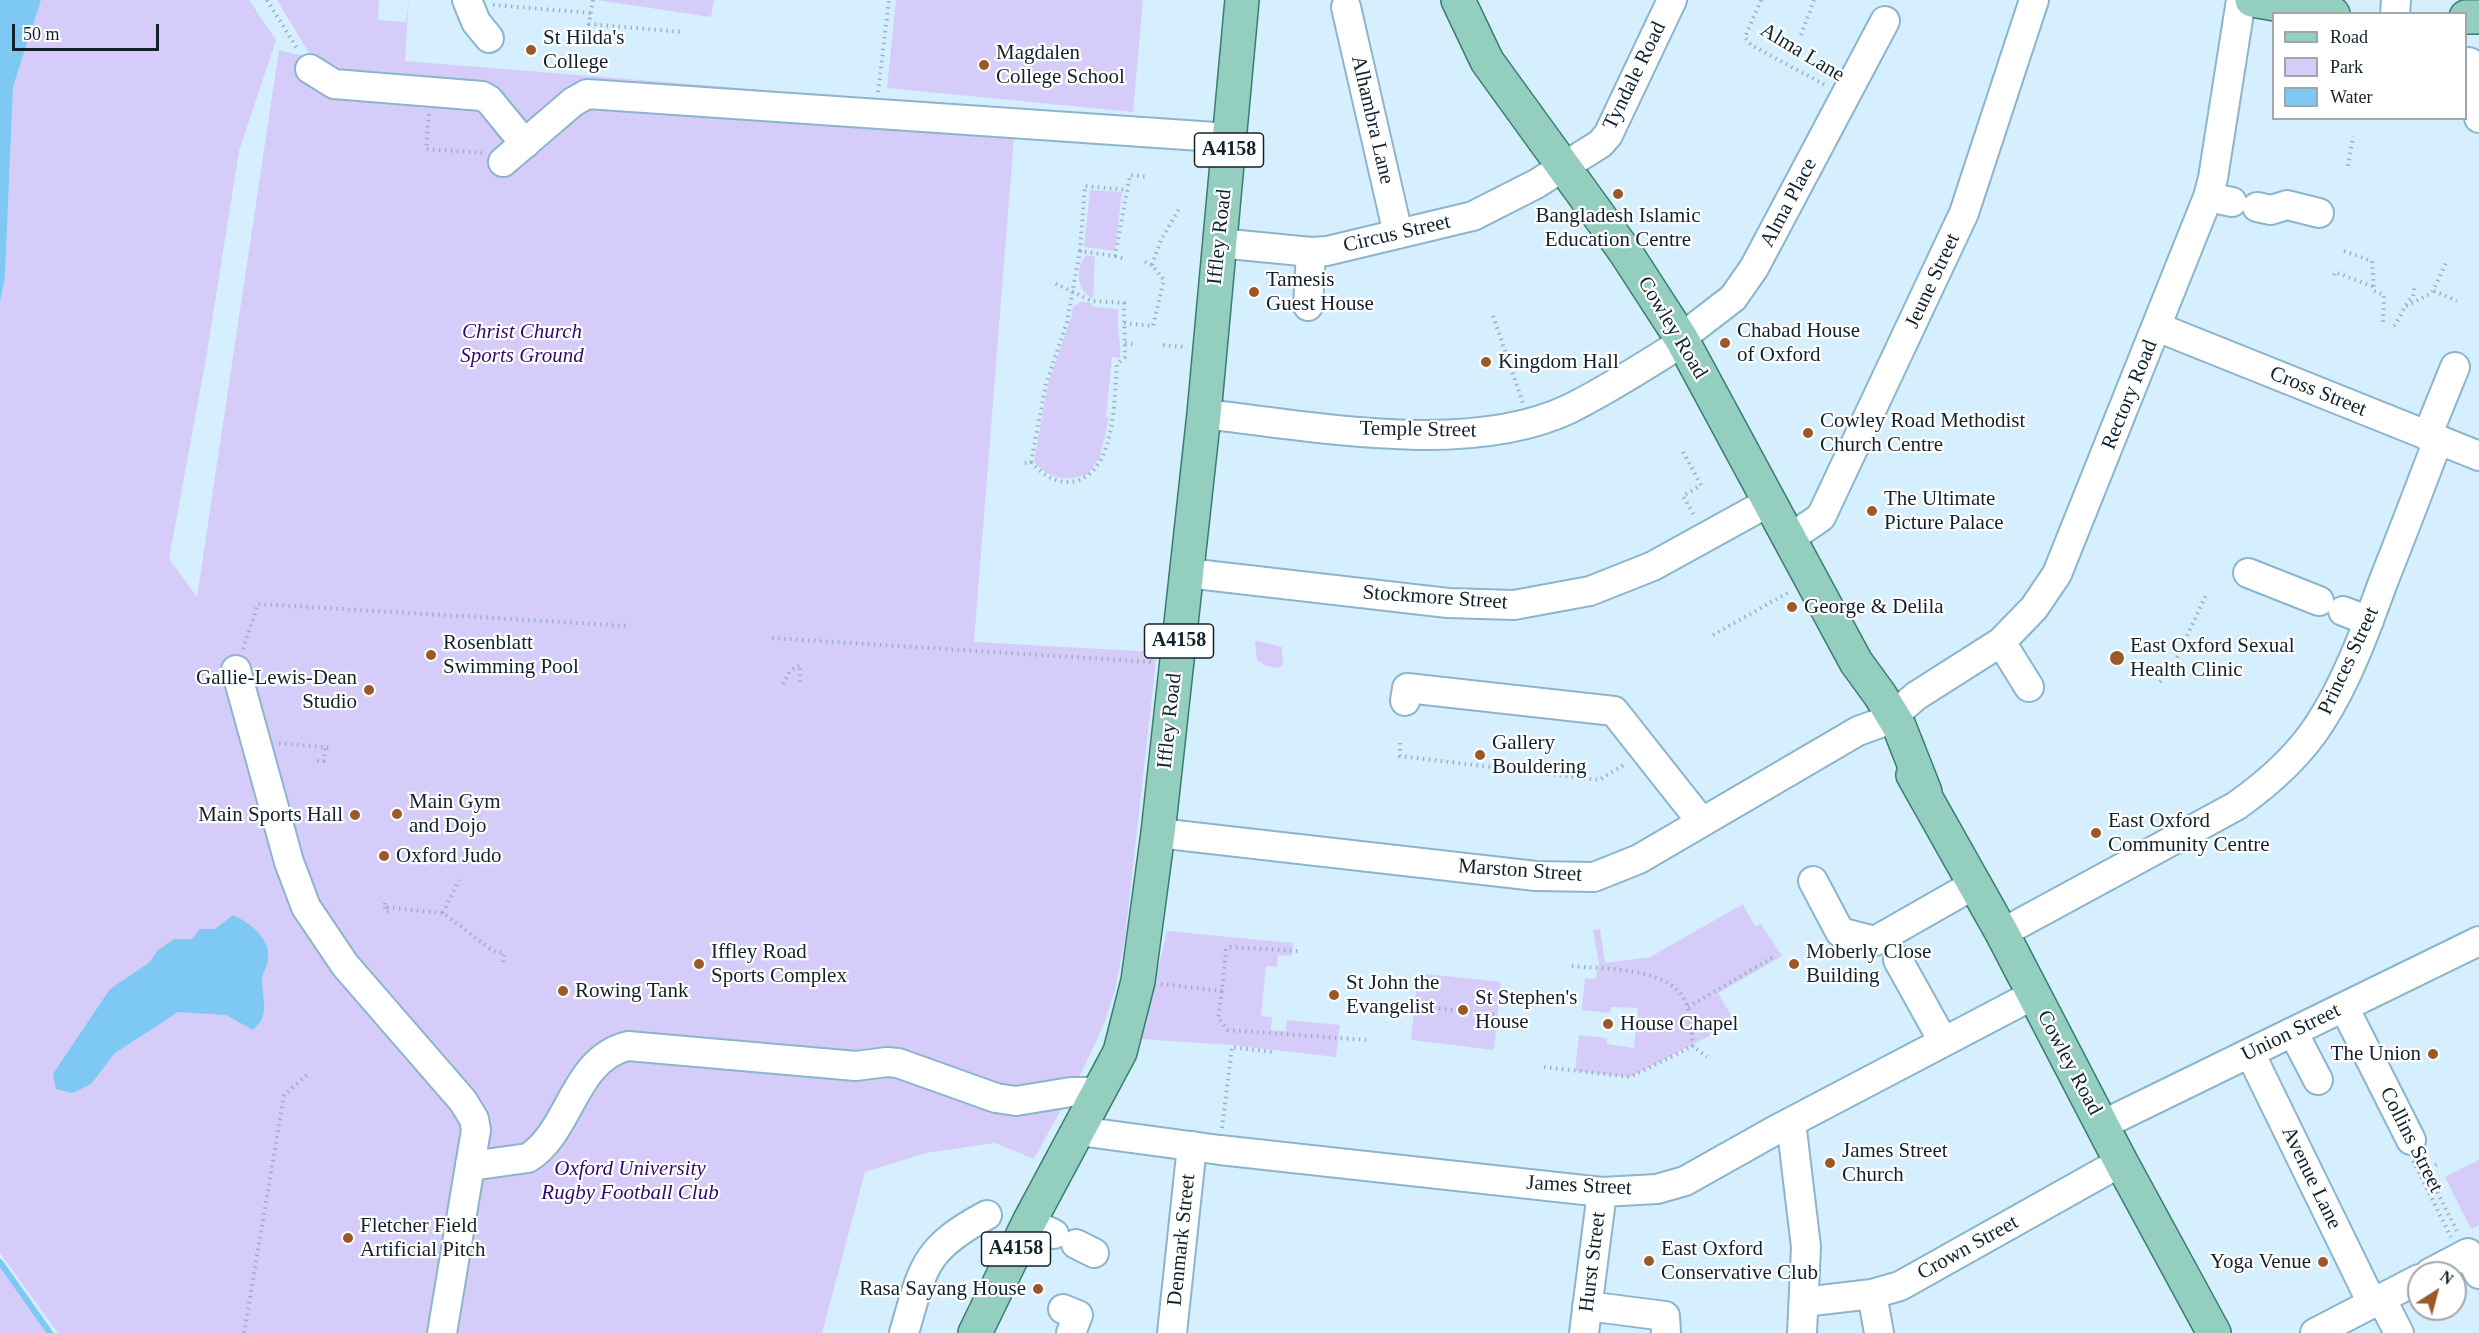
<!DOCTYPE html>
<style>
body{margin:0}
#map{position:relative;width:2479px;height:1333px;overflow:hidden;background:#d6effe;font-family:"Times New Roman",serif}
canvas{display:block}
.legend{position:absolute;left:2272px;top:12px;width:195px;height:108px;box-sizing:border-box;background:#fff;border:2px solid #a0a7aa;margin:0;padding:8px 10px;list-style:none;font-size:18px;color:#12222b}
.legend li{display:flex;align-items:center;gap:12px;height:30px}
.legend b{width:30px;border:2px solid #a0a7aa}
.north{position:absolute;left:2407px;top:1261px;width:60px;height:60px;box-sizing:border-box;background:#fff;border:2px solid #a0a7aa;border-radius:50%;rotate:36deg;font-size:16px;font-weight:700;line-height:24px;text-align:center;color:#12222b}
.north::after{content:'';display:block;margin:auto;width:21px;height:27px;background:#9b5828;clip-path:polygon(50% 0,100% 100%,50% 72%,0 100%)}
.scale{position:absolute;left:12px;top:24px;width:147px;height:27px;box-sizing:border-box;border:3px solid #12222b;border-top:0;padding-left:8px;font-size:18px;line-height:21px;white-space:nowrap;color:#12222b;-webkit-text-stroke:4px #fff;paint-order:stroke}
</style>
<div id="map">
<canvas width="2479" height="1333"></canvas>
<ul class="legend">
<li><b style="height:8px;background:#94cebf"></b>Road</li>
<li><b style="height:16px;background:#d5ccfa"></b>Park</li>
<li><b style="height:16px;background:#7dc9f3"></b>Water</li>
</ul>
<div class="north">N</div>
<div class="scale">50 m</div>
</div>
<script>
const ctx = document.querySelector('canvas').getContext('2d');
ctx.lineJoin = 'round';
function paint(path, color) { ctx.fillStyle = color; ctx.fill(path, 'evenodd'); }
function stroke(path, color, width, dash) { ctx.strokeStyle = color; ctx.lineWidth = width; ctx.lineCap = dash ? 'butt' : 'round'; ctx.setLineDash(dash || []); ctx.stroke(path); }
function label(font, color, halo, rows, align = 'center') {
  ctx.font = font + ' "Times New Roman",serif'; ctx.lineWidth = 4.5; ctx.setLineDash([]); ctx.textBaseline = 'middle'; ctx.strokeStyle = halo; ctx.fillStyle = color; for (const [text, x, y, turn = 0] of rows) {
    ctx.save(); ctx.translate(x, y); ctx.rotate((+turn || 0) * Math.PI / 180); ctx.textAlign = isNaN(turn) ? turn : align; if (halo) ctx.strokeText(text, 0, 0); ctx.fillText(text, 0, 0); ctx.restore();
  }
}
const green = new Path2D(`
 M41 0H249L276 40 239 151 207 353 169 559 197 597 279 50 312 58 277 0H379L378 20 406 22 409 0 405 61 751 89 864 102 1016 112 974 642 1157 652 1125 938 1115 990 1104 1024 1084 1067 1034 1159 995 1143 926 1153 865 1172 822 1333H58L0 1253V302L5 277 13 87Z
 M596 0H714L711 17Z
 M896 0H1143L1133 112 887 88Z
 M1090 190 1122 192 1115 251 1084 247Z
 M1086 255 1095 257 1093 299C1076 289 1075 269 1086 255Z
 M1080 302 1092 303V307L1119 309C1115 325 1122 341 1120 358L1112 357 1106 417 1109 418 1100 457 1088 474C1068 482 1047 479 1034 461L1048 384 1071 318 1073 307Z
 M1258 641 1282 647 1283 664 1279 668 1266 666 1257 660 1255 642Z
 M1743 904 1755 926 1761 924 1782 956 1718 993 1732 1017V1024L1630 1077 1575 1071 1579 1035 1607 1038V1044L1634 1048 1638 1008 1611 1007 1610 1013 1582 1010 1585 978 1595 979 1599 964 1593 930 1600 929 1605 963 1650 957Z
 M1167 931 1293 943 1292 956 1278 955 1277 967 1266 966 1261 1016 1272 1017 1271 1030 1286 1031 1287 1020 1340 1025 1336 1057 1230 1045 1141 1039Z
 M1418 973 1501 982 1494 1050 1411 1040Z
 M2479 1160V1225L2471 1229 2445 1177Z
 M0 1265 48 1333H0Z`);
const water = new Path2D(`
 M0 0H41L13 87 5 277 0 302Z
 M233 915C250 923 271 938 268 960 267 968 261 975 262 982 263 1002 270 1015 253 1030L226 1015 178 1012 115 1053 91 1084 73 1093 56 1089 53 1074 110 989 150 962 157 951 174 939H192L200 929H215Z`);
const stream = new Path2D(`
 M0 1262 50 1333`);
const path = new Path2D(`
 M267 0 298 50
 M593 0 589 24 682 32
 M1761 0 1745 37 1751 45 1825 85
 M493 5 591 13
 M1801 35 1814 0
 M878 92 889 0
 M429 114 426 149 482 153
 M2348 166 2353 136
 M1080 251 1085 186 1128 190
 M2344 251 2372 261 2374 291 2384 295 2383 322
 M1115 256 1126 259
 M1152 265 1161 240 1179 209
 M2334 275 2335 272 2374 287
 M2434 291 2457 301
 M2406 306 2432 293 2447 261
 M1493 316 1523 403
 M1124 323 1153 326 1164 280 1152 265 1142 260
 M2394 326C2401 317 2404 304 2413 297L2415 284
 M1125 343 1133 344
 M1163 345 1184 347
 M1683 452 1701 485 1683 496 1695 517
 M1031 462C1043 475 1057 485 1076 481 1116 470 1114 398 1117 364L1125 357 1124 303 1092 301 1052 282
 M1025 463 1031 462 1046 384 1067 322 1080 251 1115 256 1130 175 1147 177
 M1713 635 1791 591
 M772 638 1151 662
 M243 649 258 604 628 626
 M2160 682 2174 664 2207 593
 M783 684 790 671 800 665V685
 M279 743 332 748
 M1400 743V756L1599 780 1627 763
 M317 761H324L325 748
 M385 903V907L443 913 493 951 504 953 503 964
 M385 907V911L389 912
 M443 913 459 880
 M1572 966C1606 970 1678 966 1688 1009 1691 1020 1692 1034 1693 1046L1707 1057
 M1161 984 1222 991 1226 949 1230 947 1298 951
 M1222 991 1218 1018 1228 1030 1367 1040
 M1415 1006 1498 1015
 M1688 1007 1775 956
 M1544 1067 1630 1077 1693 1046
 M1222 1128 1232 1047 1273 1052
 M2421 1160 2458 1233
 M2413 1161 2451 1237
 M2419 1173 2438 1164
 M244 1333 284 1095 308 1074`);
const minor = new Path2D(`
 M467 0 476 22 489 38
 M1346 7 1398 234
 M2395 14 2396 0
 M2469 62 2479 118
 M310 69 334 84 482 96 489 100 525 144
 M503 162 573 102 587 94 1230 138
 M2208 197 2232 202
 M2257 207 2271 210 2287 205 2319 213
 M1219 243 1311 252 1327 251 1473 216 1536 184 1600 144 1608 135 1672 0
 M1308 306 1311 252
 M2157 327 2479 456
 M1681 338 1733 298 1754 268 1885 21
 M1204 414C1312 426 1468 457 1569 409 1608 390 1646 365 1683 342
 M2427 436 2455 367
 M1789 539 1821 517 1964 213 2034 0
 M1187 573 1448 603 1514 605 1590 591 1653 566 1769 502
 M2248 573 2319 601
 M2343 611 2369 621
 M2001 642 2029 687
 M236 670 289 862 306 907 345 965 463 1101 474 1119 476 1130 442 1333
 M1405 701 1407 688 1614 711 1701 821
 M1893 716 1916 696 2001 642 2034 608 2057 574 2208 197 2213 178 2241 0
 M1158 833 1536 876 1594 877 1639 859 1858 731 1880 723
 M1813 881 1840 932 1875 941 1975 884
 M2002 933 2236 806C2267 784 2299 756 2320 723 2347 681 2365 632 2382 585 2401 537 2420 488 2438 440
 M1898 960 1943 1041
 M2344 1007 2411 1140
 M2293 1032 2318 1080
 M2250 1053 2372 1303
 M1791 1122 1806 1247 1802 1333
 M2102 1125 2479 941
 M1079 1131 1220 1150 1602 1192 1657 1189 1685 1181 1774 1131 2033 995
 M470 1164 478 1165 528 1158C571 1131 573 1059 628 1046L856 1066 887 1062 898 1063 996 1098 1016 1101 1071 1092H1099
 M1029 1222 1054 1234
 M1076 1244 1094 1253
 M2430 1273 2468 1253 2479 1274
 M1872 1294 1879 1333
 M2381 1298 2399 1333
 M1804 1302 1872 1294 1900 1286 2121 1162
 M1587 1306 1665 1316 1666 1333
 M1063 1309 1078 1315 1071 1333
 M904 1333C923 1268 923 1249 987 1215
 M1172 1333 1192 1146
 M1584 1333 1602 1192
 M2315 1333 2419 1279`);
const major = new Path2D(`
 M1458 0 1487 61 1626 253 1681 338 1856 662 1880 695 1899 726 1925 792
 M2252 0 2333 14
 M2466 17H2479
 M1913 775 2002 933 2121 1162 2214 1333
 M975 1333 1029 1222 1120 1052 1138 981 1158 833 1204 414 1242 0`);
const markers = [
 [531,50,6,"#9b5828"],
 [984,65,6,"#9b5828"],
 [1618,194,6,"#9b5828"],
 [1254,292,6,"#9b5828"],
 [1725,343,6,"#9b5828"],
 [1486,362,6,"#9b5828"],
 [1808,433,6,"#9b5828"],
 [1872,511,6,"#9b5828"],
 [1792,607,6,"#9b5828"],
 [431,655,6,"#9b5828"],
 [2117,658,8,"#9b5828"],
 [369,690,6,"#9b5828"],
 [1480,755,6,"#9b5828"],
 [397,814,6,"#9b5828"],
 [355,815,6,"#9b5828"],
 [2096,833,6,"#9b5828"],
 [384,856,6,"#9b5828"],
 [699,964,6,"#9b5828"],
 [1794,964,6,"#9b5828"],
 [563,991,6,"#9b5828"],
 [1334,995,6,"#9b5828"],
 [1463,1010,6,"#9b5828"],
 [1608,1024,6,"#9b5828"],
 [2433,1054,6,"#9b5828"],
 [1830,1163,6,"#9b5828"],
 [348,1238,6,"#9b5828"],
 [1649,1261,6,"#9b5828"],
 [2323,1262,6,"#9b5828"],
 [1038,1289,6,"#9b5828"]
];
const shields = [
 [1229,150,69],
 [1179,641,69],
 [1016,1249,69]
];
const shieldNames = [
 ["A4158",1229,150],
 ["A4158",1179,641],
 ["A4158",1016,1249]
];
const poiNames = [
 ["St Hilda's",543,38],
 ["College",543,62],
 ["Magdalen",996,53],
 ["College School",996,77],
 ["Bangladesh Islamic",1618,216,"center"],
 ["Education Centre",1618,240,"center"],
 ["Tamesis",1266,280],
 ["Guest House",1266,304],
 ["Chabad House",1737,331],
 ["of Oxford",1737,355],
 ["Kingdom Hall",1498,362],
 ["Cowley Road Methodist",1820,421],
 ["Church Centre",1820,445],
 ["The Ultimate",1884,499],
 ["Picture Palace",1884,523],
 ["George & Delila",1804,607],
 ["Rosenblatt",443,643],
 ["Swimming Pool",443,667],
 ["East Oxford Sexual",2130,646],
 ["Health Clinic",2130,670],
 ["Gallie-Lewis-Dean",357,678,"right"],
 ["Studio",357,702,"right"],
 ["Gallery",1492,743],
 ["Bouldering",1492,767],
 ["Main Gym",409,802],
 ["and Dojo",409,826],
 ["Main Sports Hall",343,815,"right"],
 ["East Oxford",2108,821],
 ["Community Centre",2108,845],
 ["Oxford Judo",396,856],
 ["Iffley Road",711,952],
 ["Sports Complex",711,976],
 ["Moberly Close",1806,952],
 ["Building",1806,976],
 ["St John the",1346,983],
 ["Evangelist",1346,1007],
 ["Rowing Tank",575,991],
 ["St Stephen's",1475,998],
 ["House",1475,1022],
 ["House Chapel",1620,1024],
 ["The Union",2421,1054,"right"],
 ["James Street",1842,1151],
 ["Church",1842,1175],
 ["Fletcher Field",360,1226],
 ["Artificial Pitch",360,1250],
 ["East Oxford",1661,1249],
 ["Conservative Club",1661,1273],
 ["Yoga Venue",2311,1262,"right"],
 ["Rasa Sayang House",1026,1289,"right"]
];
const streetNames = [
 ["Alma Lane",1802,53,31],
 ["Tyndale Road",1635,76,-64],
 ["Alhambra Lane",1372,120,77],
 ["Alma Place",1789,203,-62],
 ["Circus Street",1397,234,-13],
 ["Iffley Road",1220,237,-84],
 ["Jeune Street",1933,281,-65],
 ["Cowley Road",1672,328,59],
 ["Cross Street",2318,392,22],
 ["Rectory Road",2130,395,-68],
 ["Temple Street",1418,430,1],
 ["Stockmore Street",1435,598,4],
 ["Princes Street",2349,661,-65],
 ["Iffley Road",1170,721,-84],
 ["Marston Street",1520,871,4],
 ["Union Street",2291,1033,-26],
 ["Cowley Road",2069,1063,62],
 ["Collins Street",2411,1140,63],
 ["Avenue Lane",2311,1178,64],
 ["James Street",1579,1186,3],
 ["Denmark Street",1182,1240,-84],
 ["Crown Street",1968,1248,-29],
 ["Hurst Street",1593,1262,-83]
];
const parkNames = [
 ["Christ Church",522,332],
 ["Sports Ground",522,356],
 ["Oxford University",630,1169],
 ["Rugby Football Club",630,1193]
];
paint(green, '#d5ccfa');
paint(water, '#7dc9f3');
stroke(stream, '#7dc9f3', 6);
stroke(minor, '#8bb5cc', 32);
stroke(major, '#387d70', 36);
stroke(path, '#9bb1bf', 4, [1.5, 4.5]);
stroke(minor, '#fff', 28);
stroke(major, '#94cebf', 33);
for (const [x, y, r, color] of markers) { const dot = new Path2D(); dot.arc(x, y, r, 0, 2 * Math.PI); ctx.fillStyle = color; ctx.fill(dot); stroke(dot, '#fff', 2); }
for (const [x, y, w] of shields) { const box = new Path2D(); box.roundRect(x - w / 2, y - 17, w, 34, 4.5); ctx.fillStyle = '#fff'; ctx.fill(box); stroke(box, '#12222b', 1.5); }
label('bold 20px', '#12222b', null, shieldNames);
label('21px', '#12222b', '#fff', poiNames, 'left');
label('21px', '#12222b', '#fff', streetNames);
label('italic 21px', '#34086e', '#fff', parkNames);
</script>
